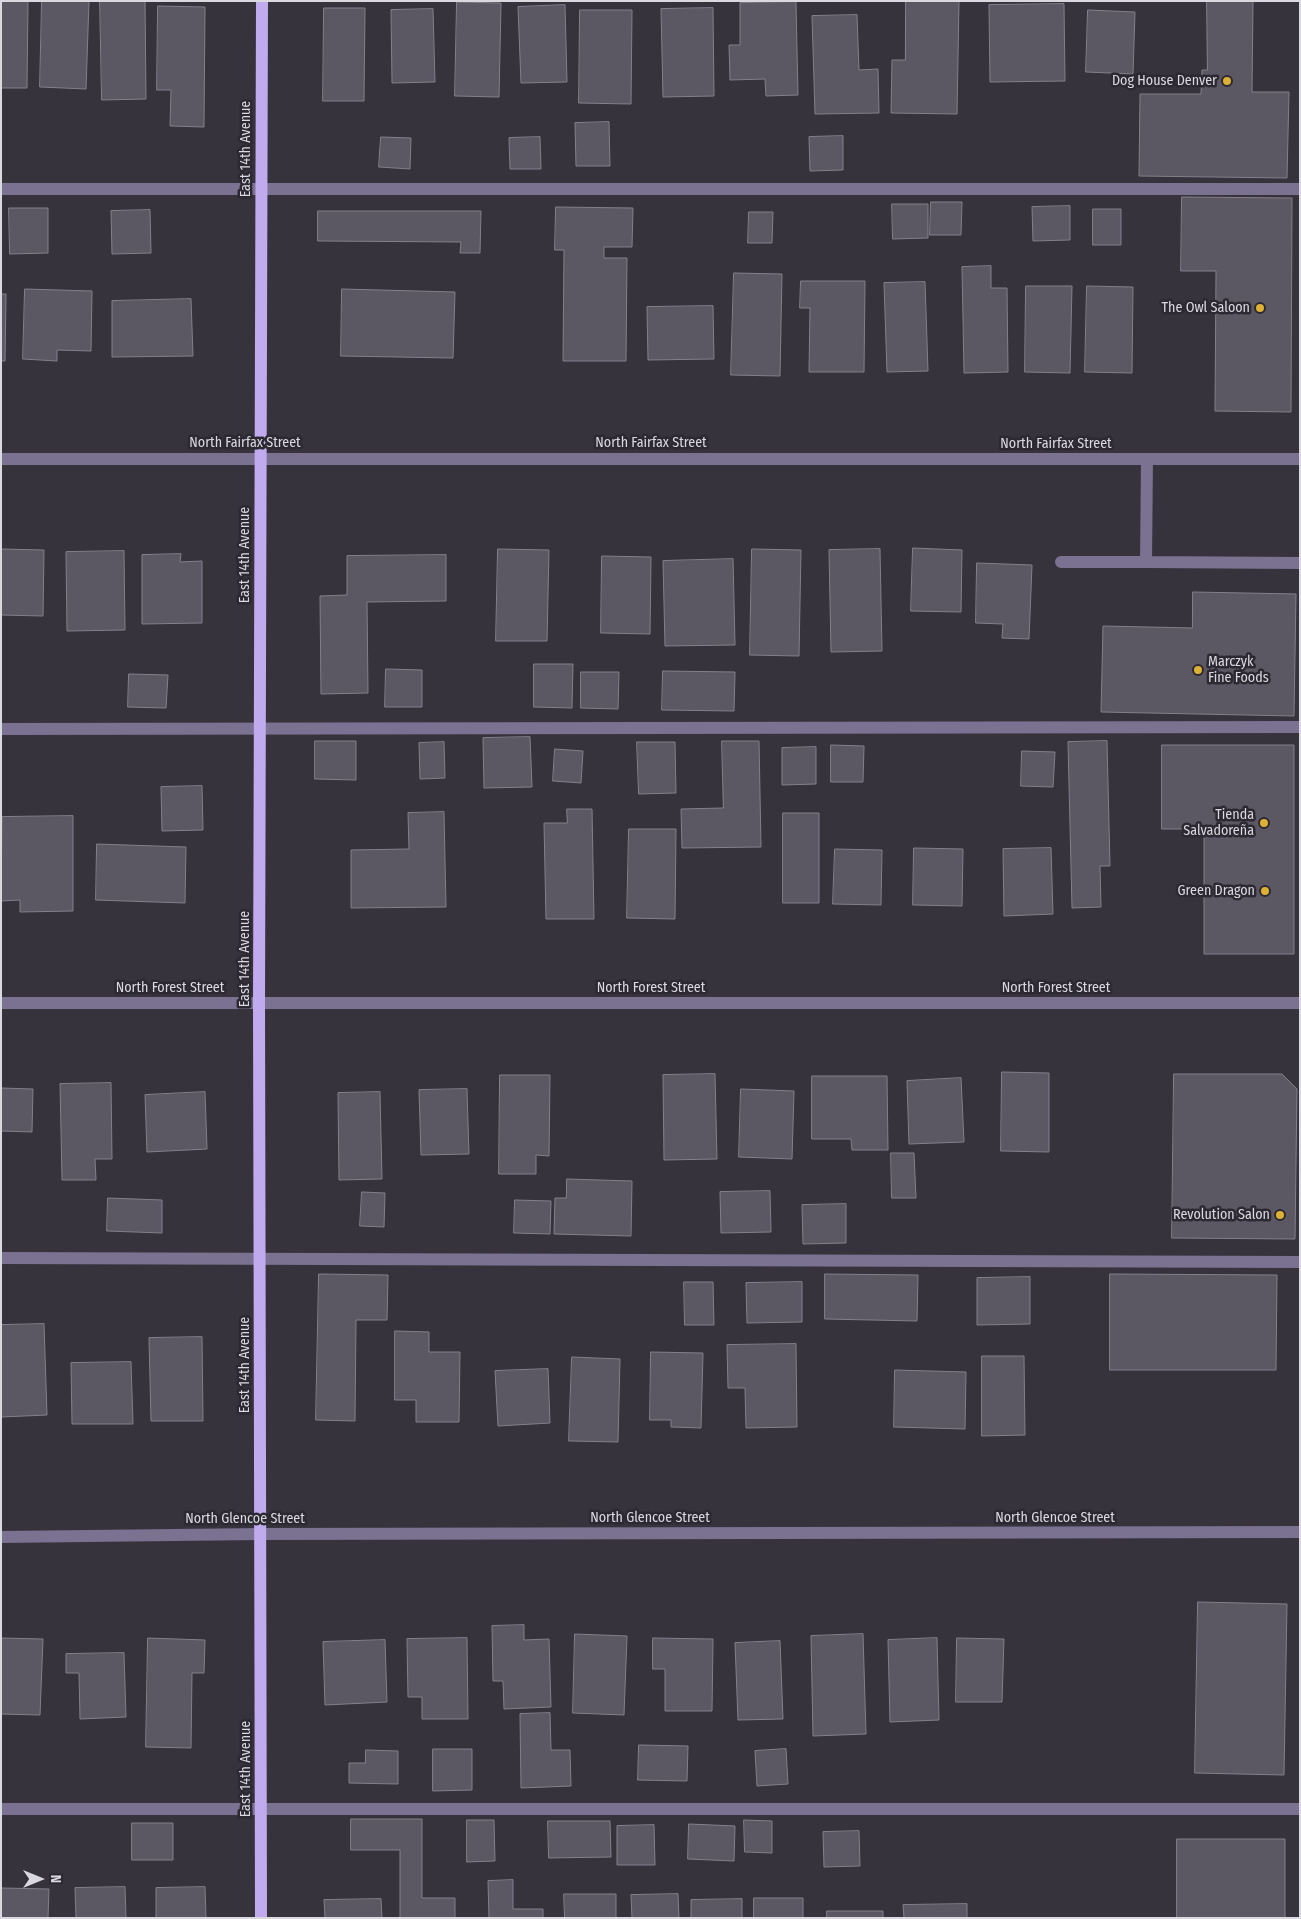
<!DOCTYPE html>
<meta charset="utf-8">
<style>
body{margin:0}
#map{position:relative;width:1301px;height:1919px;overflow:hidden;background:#36333d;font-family:"Fira Sans Condensed",sans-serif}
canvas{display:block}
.frame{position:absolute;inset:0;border:2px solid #dbd9e0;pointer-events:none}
.north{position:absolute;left:15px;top:1854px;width:50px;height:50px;-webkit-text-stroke:4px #2c2933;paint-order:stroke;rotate:90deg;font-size:14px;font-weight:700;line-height:20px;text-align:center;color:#dbd9e0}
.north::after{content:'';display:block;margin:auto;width:18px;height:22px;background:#dbd9e0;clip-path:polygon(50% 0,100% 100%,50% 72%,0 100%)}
</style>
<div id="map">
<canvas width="1301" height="1919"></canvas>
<div class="frame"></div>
<div class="north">N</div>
</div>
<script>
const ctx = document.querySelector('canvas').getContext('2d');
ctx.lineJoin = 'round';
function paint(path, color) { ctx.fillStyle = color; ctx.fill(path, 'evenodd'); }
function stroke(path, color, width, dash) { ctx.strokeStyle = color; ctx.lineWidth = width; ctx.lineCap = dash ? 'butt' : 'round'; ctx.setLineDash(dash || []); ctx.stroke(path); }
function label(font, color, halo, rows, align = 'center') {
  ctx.font = font + ' "Fira Sans Condensed",sans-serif'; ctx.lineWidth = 5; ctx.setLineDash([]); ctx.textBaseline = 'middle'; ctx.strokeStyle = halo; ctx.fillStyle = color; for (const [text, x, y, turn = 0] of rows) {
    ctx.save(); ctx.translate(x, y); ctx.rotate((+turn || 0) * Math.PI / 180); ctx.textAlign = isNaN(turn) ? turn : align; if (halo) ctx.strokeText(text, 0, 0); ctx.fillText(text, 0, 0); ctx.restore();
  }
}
const building = new Path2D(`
 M1 1H28L27 88H1Z
 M42 1H89L86 89 40 87Z
 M100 1H145L146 99 102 100Z
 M906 1H959L957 114 891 113 892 60H905Z
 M1207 1H1253L1252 92H1289L1287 178 1139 176 1140 94H1201L1202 70H1207Z
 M457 2 501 3 499 97 455 96Z
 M796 2 798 95 766 96 765 79 730 80 729 45H740V3Z
 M1064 4 1065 81 990 82 989 5Z
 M565 5 567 82 521 83 518 7Z
 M158 6 205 7 204 127 170 126 171 90H157Z
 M324 8H365L364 101H323Z
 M713 8 714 96 663 97 661 9Z
 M433 9 435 82 392 83 391 10Z
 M580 10H632L631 104 579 103Z
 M1088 10 1135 12 1133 74 1086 72Z
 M857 15 859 70 878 69 879 113 815 114 812 16Z
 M609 122 610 166H576L575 123Z
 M843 136V170L810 171 809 137Z
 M381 137 411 138 410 169 379 167Z
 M540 137 541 169H510L509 138Z
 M1182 197 1292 198 1291 412 1215 411 1216 271H1181Z
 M931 202H962L961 235H930Z
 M892 204H928V238L893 239Z
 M1070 206V240L1033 241 1032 207Z
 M556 207 633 208 632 247H604V258H627L626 361H563L564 250H555Z
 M9 208H48V253L10 254Z
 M1093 209H1121V245H1093Z
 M150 210 151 253 112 254 111 211Z
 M318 211H481L480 253H460L461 242 318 241Z
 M749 212H773L772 243H748Z
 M991 266V288H1007L1008 372 964 373 962 267Z
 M734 273 782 274 780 376 731 375Z
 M801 281H865L864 372H809L810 308H800Z
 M925 282 928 371 887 372 884 283Z
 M1026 286H1072L1070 373 1025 372Z
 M1087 286 1133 287 1132 373 1085 372Z
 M25 289 92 291 91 351 57 350V361L23 359Z
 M342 289 455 292 453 358 341 356Z
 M1 294H6L5 361H1Z
 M191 299 193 356 112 357V301Z
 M713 306 714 359 648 360 647 307Z
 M913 548 962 550 961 612 911 611Z
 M1 549 44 550 43 616 1 615Z
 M498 549 549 550 547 641H496Z
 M752 549 801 550 799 656 750 655Z
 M880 549 882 651 831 652 829 550Z
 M124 551 125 630 67 631 66 552Z
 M181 554 180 562 202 561V623L142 624V555Z
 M446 555V601L367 602 368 693 321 694 320 596 347 595V556Z
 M602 556 651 557 650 634 601 633Z
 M733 559 735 645 665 646 663 561Z
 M977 563 1032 565 1029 639 1002 638 1003 624 976 623Z
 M1193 592 1296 594 1294 716 1101 712 1103 626 1192 628Z
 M534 664H573L572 708 534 707Z
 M386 669 422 670V707H385Z
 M663 671 735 672 734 711 662 710Z
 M581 672H619L618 709 581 708Z
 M129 674 168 675 166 708 128 707Z
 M530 737 532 787 484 788 483 738Z
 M315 741H356V780L315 779Z
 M722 741H759L761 847 682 848 681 809 723 808Z
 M1107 741 1110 866H1100L1101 907 1072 908 1068 742Z
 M444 742 445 778 420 779 419 743Z
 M637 742H675L676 793 639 794Z
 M831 745 864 746 863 782H831Z
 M1162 745H1294V954H1204V829H1162Z
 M816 747V784L782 785V748Z
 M555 749 583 751 581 783 553 781Z
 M1022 751 1055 752 1053 787 1021 786Z
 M202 786 203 830 162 831 161 787Z
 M567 809H592L594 919H546L544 823H567Z
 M444 812 446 907 351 908V850L409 849 408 813Z
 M783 813H819V903H783Z
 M73 816V911L20 912V900L1 901 2 817Z
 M629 829H676L675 919 627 918Z
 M97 844 186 847 185 903 96 900Z
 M914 848 963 849 962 906 913 905Z
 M1051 848 1053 914 1004 916 1003 849Z
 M835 849 882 850 881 905 833 904Z
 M1002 1072 1049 1073V1152L1001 1151Z
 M715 1074 717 1159 664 1160 663 1075Z
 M1174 1074H1282L1297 1089 1295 1239 1172 1238Z
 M500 1075H550L549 1156 536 1155V1174H499Z
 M812 1076H887L888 1150H852L851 1139H812Z
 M961 1078 964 1142 909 1144 907 1081Z
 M111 1083 112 1159H95L96 1180H62L60 1084Z
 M1 1088 33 1089 32 1132 1 1131Z
 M467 1089 469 1154 421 1155 419 1090Z
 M741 1089 794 1091 792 1159 739 1157Z
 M205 1092 207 1149 147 1152 145 1095Z
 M380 1092 382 1179 339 1180 338 1093Z
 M891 1153H914L916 1198H892Z
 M567 1179 632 1181 631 1236 554 1234 555 1198H566Z
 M770 1191 771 1232 721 1233 720 1192Z
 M362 1192 385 1193 384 1227 360 1226Z
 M108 1198 162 1200V1233L107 1231Z
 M515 1200 551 1201 550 1234 514 1233Z
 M846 1204V1243L803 1244 802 1205Z
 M319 1274 388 1275 387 1320H356L355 1421 316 1420Z
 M825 1274 918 1275 917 1321 825 1319Z
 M1110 1274 1277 1275 1276 1370H1110Z
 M1030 1277V1324L977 1325V1278Z
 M684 1282H713L714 1325H685Z
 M802 1282V1322L747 1323 746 1283Z
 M44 1324 47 1415 1 1417V1325Z
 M395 1331 429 1332V1352H460L459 1422H416V1400H395Z
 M202 1337 203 1421H151L149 1338Z
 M796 1344 797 1427 746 1428 745 1388H728L727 1345Z
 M651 1352 703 1353 701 1428 671 1427V1420H650Z
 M982 1356H1024L1025 1435 982 1436Z
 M572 1357 620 1359 618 1442 569 1441Z
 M131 1362 133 1424H72L71 1363Z
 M548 1369 550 1423 498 1426 495 1371Z
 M895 1370 966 1372 965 1429 894 1427Z
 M1198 1602 1287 1604 1284 1775 1195 1773Z
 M524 1625V1640L549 1639 551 1707 504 1709 503 1681H493L492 1626Z
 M575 1634 627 1636 624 1715 573 1713Z
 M863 1634 866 1734 813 1736 811 1636Z
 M1 1638 43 1639 40 1715 1 1714Z
 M148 1638 205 1640 204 1673H192L191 1748 146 1747Z
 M467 1638 468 1719H422V1697H408L407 1639Z
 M653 1638 713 1639 712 1711H665V1669H653Z
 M937 1638 939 1720 890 1722 888 1640Z
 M957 1638 1004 1639 1002 1702H956Z
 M385 1640 387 1702 325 1705 323 1642Z
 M780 1641 783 1719 738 1720 735 1643Z
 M124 1653 126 1717 80 1719 79 1673H66V1654Z
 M550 1713 551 1750H570L571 1786 521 1788 520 1714Z
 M639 1745 688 1746 687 1781 638 1780Z
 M433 1749H472V1790L433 1791Z
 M786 1749 788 1784 757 1786 755 1751Z
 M366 1750 398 1751V1784L349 1783V1763H365Z
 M351 1819H422V1898H455V1918H400V1850H351Z
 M467 1820H494L495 1861 467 1862Z
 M744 1820 772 1821V1853L745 1852Z
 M548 1821H610L611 1857 549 1858Z
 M132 1823H173V1860H132Z
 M689 1824 735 1826 734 1861 688 1859Z
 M654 1825 655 1865H617V1826Z
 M859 1831 860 1866 824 1867 823 1832Z
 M1177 1839H1285V1918H1177Z
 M513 1880V1909H543V1918H489L488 1881Z
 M125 1887 126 1918H76L75 1888Z
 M205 1887 206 1918H156V1888Z
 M1 1888 49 1889 48 1918H1Z
 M564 1894H616V1918H565Z
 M678 1894 679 1918H632L631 1895Z
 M754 1898H803V1918H754Z
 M381 1899 382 1918H325L324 1900Z
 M742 1899V1918H691V1900Z
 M967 1904V1918H904L903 1905Z
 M827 1911H883V1918H827Z`);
const minor = new Path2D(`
 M1 189H1300
 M1 459H1300
 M1147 459 1146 562 1300 563
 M1061 562H1146
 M1 729 1300 727
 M1 1003H1300
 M1 1258 1300 1262
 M1 1537 261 1534 1300 1532
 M1 1809H1300`);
const major = new Path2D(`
 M261 1918 259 1002 262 1`);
const markers = [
 [1227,81,5,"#ddb133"],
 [1260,308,5,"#ddb133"],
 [1198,670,5,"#ddb133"],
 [1264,823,5,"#ddb133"],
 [1265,891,5,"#ddb133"],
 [1280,1215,5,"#ddb133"]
];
const poiNames = [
 ["Dog House Denver",1217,81],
 ["The Owl Saloon",1250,308],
 ["Marczyk",1208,662,"left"],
 ["Fine Foods",1208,678,"left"],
 ["Tienda",1254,815],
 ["Salvadoreña",1254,831],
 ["Green Dragon",1255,891],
 ["Revolution Salon",1270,1215]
];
const streetNames = [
 ["East 14th Avenue",246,149,-90],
 ["North Fairfax Street",245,443],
 ["North Fairfax Street",651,443],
 ["North Fairfax Street",1056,444],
 ["East 14th Avenue",245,555,-90],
 ["East 14th Avenue",245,959,-90],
 ["North Forest Street",170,988],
 ["North Forest Street",651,988],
 ["North Forest Street",1056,988],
 ["East 14th Avenue",245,1365,-90],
 ["North Glencoe Street",650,1518],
 ["North Glencoe Street",1055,1518],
 ["North Glencoe Street",245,1519],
 ["East 14th Avenue",246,1769,-90]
];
paint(building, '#5b5864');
stroke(building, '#83808c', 1);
stroke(minor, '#7b7191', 12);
stroke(major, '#c0abee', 12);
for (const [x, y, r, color] of markers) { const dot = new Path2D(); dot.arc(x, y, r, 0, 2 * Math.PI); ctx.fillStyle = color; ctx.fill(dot); stroke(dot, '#2c2933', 2); }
label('14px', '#dbd9e0', '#2c2933', poiNames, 'right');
label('14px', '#dbd9e0', '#2c2933', streetNames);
</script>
